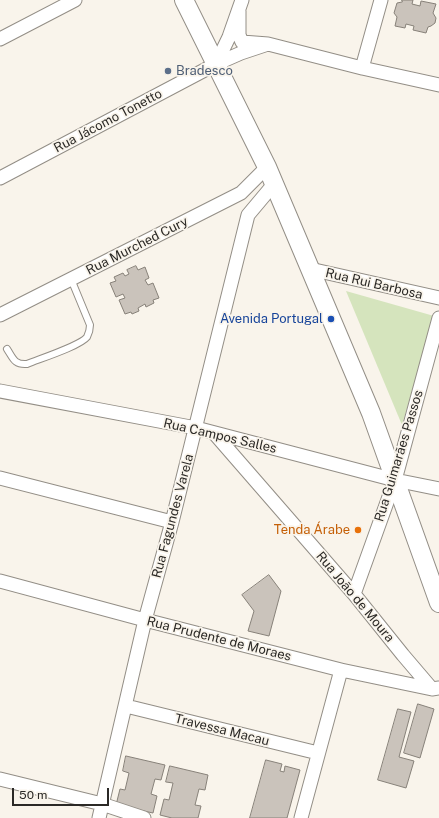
<!DOCTYPE html>
<meta charset="utf-8">
<style>
body{margin:0}
#map{position:relative;width:439px;height:818px;overflow:hidden;background:#f9f4eb;font-family:"Public Sans",sans-serif}
canvas{display:block}
.scale{position:absolute;left:12px;top:788px;width:97px;height:18px;box-sizing:border-box;border:2px solid #2b2926;border-top:0;padding-left:5px;font-size:12px;line-height:14px;white-space:nowrap;color:#2b2926;-webkit-text-stroke:3px #f9f4eb;paint-order:stroke}
</style>
<div id="map">
<canvas width="439" height="818"></canvas>
<div class="scale">50 m</div>
</div>
<script>
const ctx = document.querySelector('canvas').getContext('2d');
ctx.lineJoin = 'round';
function paint(path, color) { ctx.fillStyle = color; ctx.fill(path, 'evenodd'); }
function stroke(path, color, width, dash) { ctx.strokeStyle = color; ctx.lineWidth = width; ctx.lineCap = dash ? 'butt' : 'round'; ctx.setLineDash(dash || []); ctx.stroke(path); }
function label(font, color, halo, rows, align = 'center') {
  ctx.font = font + ' "Public Sans",sans-serif'; ctx.lineWidth = 3.5; ctx.setLineDash([]); ctx.textBaseline = 'middle'; ctx.strokeStyle = halo; ctx.fillStyle = color; for (const [text, x, y, turn = 0] of rows) {
    ctx.save(); ctx.translate(x, y); ctx.rotate((+turn || 0) * Math.PI / 180); ctx.textAlign = isNaN(turn) ? turn : align; if (halo) ctx.strokeText(text, 0, 0); ctx.fillText(text, 0, 0); ctx.restore();
  }
}
const green = new Path2D(`
 M346 291 434 316 402 425Z`);
const building = new Path2D(`
 M402 0H413L412 4 420 6 421 1 436 4 433 13 436 18 435 23 431 26 428 27 426 33 413 30 414 26 406 24 405 28 395 26 397 17 394 13 397 3 402 2Z
 M136 266 138 270 145 267 149 278 145 280 148 285 153 283 159 298 153 300 154 303 146 307 145 304 138 308 139 311 132 314 131 312 125 314 119 300 125 298 123 294 116 297 110 283 116 281 114 277 123 273 125 276 129 274 127 270Z
 M269 575 281 591 269 636 248 631 254 611 242 595Z
 M418 704 434 709 420 758 404 753Z
 M398 709 411 712 399 757 414 761 406 788 378 780Z
 M126 756 165 765 161 780 155 779 151 794 157 796 153 813 116 805 120 789 125 790 129 773 123 771Z
 M266 760 282 764 280 771 284 772 285 766 300 770 287 818H250Z
 M170 766 208 775 205 790 199 789 195 805 201 806 198 818H172L160 815 164 799 169 800 173 783 166 782Z`);
const lane = new Path2D(`
 M7 349C13 358 14 365 27 364 39 359 80 346 87 337 89 333 90 330 90 325L71 279`);
const street = new Path2D(`
 M239 11V35L242 42 268 44 362 68 439 85
 M0 39 75 0
 M216 64 229 37 242 0
 M362 68 381 0
 M0 178 216 64 241 53 268 44
 M310 269 439 298
 M0 315 241 193 267 167
 M0 391 196 428 395 480 439 489
 M214 433 354 594 403 655 432 689
 M0 478 172 522
 M0 581 145 620 341 670 432 689 439 688
 M354 594 395 480 439 318
 M126 706 318 753
 M0 779 102 804 144 818
 M99 818 145 620 172 522 248 215 274 184
 M301 818 341 670`);
const secondary = new Path2D(`
 M184 0 267 167 371 413 439 603`);
const markers = [
 [168,71,4,"#5c6f8a"],
 [331,319,4,"#1a4fb4"],
 [358,530,4,"#e8710a"]
];
const serviceNames = [
 ["Bradesco",176,71]
];
const streetNames = [
 ["Rua Jácomo Tonetto",108,121,-28],
 ["Rua Murched Cury",137,246,-27],
 ["Rua Rui Barbosa",374,284,13],
 ["Rua Campos Salles",220,436,13],
 ["Rua Guimarães Passos",399,456,-73],
 ["Rua Fagundes Varela",173,516,-75],
 ["Rua João de Moura",355,597,50],
 ["Rua Prudente de Moraes",219,639,14],
 ["Travessa Macau",222,730,14]
];
const transitNames = [
 ["Avenida Portugal",323,319]
];
const foodNames = [
 ["Tenda Árabe",350,530]
];
paint(green, '#d5e4bd');
paint(building, '#cac3bb');
stroke(building, '#878179', 1);
stroke(lane, '#938e86', 8);
stroke(street, '#938e86', 15);
stroke(secondary, '#938e86', 20);
stroke(lane, '#fff', 6);
stroke(street, '#fff', 13);
stroke(secondary, '#fff', 18);
for (const [x, y, r, color] of markers) { const dot = new Path2D(); dot.arc(x, y, r, 0, 2 * Math.PI); ctx.fillStyle = color; ctx.fill(dot); stroke(dot, '#f9f4eb', 1.5); }
label('13px', '#4e5e75', '#f9f4eb', serviceNames, 'left');
label('13px', '#2b2926', '#f9f4eb', streetNames);
label('13px', '#164399', '#f9f4eb', transitNames, 'right');
label('13px', '#c56008', '#f9f4eb', foodNames, 'right');
</script>
